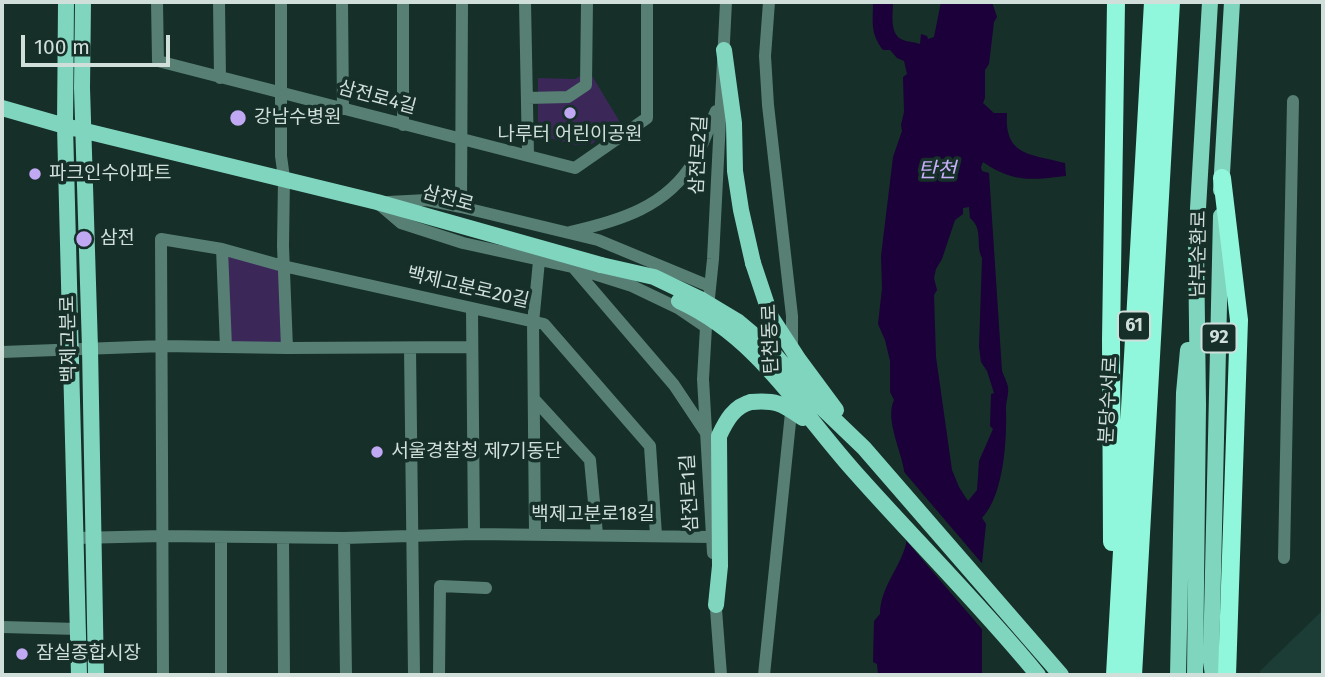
<!DOCTYPE html>
<meta charset="utf-8">
<style>
body{margin:0}
#map{position:relative;width:1325px;height:677px;overflow:hidden;background:#162f28;font-family:"Fira Sans",sans-serif}
canvas{display:block}
.frame{position:absolute;inset:0;border:4px solid #d1dfdb;pointer-events:none}
.scale{position:absolute;left:21px;top:35px;width:149px;height:32px;box-sizing:border-box;border:4px solid #d1dfdb;border-top:0;padding-left:9px;font-size:21px;line-height:24px;white-space:nowrap;color:#d1dfdb;-webkit-text-stroke:5px #162f28;paint-order:stroke}
</style>
<div id="map">
<canvas width="1325" height="677"></canvas>
<div class="frame"></div>
<div class="scale">100 m</div>
</div>
<script>
const ctx = document.querySelector('canvas').getContext('2d');
ctx.lineJoin = 'round';
function paint(path, color) { ctx.fillStyle = color; ctx.fill(path, 'evenodd'); }
function stroke(path, color, width, dash) { ctx.strokeStyle = color; ctx.lineWidth = width; ctx.lineCap = dash ? 'butt' : 'round'; ctx.setLineDash(dash || []); ctx.stroke(path); }
function label(font, color, halo, rows, align = 'center') {
  ctx.font = font + ' "Fira Sans","Noto Sans KR",sans-serif'; ctx.lineWidth = 7; ctx.setLineDash([]); ctx.textBaseline = 'middle'; ctx.strokeStyle = halo; ctx.fillStyle = color; for (const [text, x, y, turn = 0] of rows) {
    ctx.save(); ctx.translate(x, y); ctx.rotate((+turn || 0) * Math.PI / 180); ctx.textAlign = isNaN(turn) ? turn : align; if (halo) ctx.strokeText(text, 0, 0); ctx.fillText(text, 0, 0); ctx.restore();
  }
}
const built = new Path2D(`
 M1323 610V675H1260V671Z`);
const green = new Path2D(`
 M589 71 620 122 592 144 576 145 538 135V78L575 79Z
 M222 249 283 266 287 348 226 347Z`);
const water = new Path2D(`
 M873 2H893C893 13 889 35 903 40 908 42 914 42 920 44L921 34 927 36 928 39 934 37 941 2H992L997 17 994 22 989 64 985 70V98L983 103 994 113H1007C1004 156 1030 154 1065 163L1066 176C1032 180 1013 183 983 162L981 167 982 171 989 173 1002 371C1004 376 1007 382 1008 387 1009 394 1006 401 1006 409 1007 439 1004 495 982 518L986 524 982 563V675H878L877 664 873 662 874 621 880 614C880 588 900 568 906 544 909 528 905 495 905 478 904 455 884 421 894 400L890 392V361L885 340 878 324 882 288 881 256 893 157 902 131 901 125 904 112 903 77 907 74 904 61 897 58 890 50H883C870 33 873 23 873 2ZM969 207 970 218C984 230 975 244 982 258L979 347 981 362 987 371 994 393 991 394 990 426 993 429 979 461 977 490 968 501 959 487 952 470 936 357 934 295 937 290 934 278 936 269 942 259 955 220 963 214V208Z`);
const pier = new Path2D(`
 M899 466 985 567 986 634 903 537 901 473Z`);
const minor = new Path2D(`
 M157 2 158 61 575 168 647 118V2
 M219 2 220 78
 M281 2V156L284 178 283 246 287 348
 M342 2 343 109
 M403 2V125
 M525 2 528 155
 M769 2 765 56 768 105 792 316V350
 M527 98 568 97 586 85 587 2
 M388 202 427 200 461 207 598 240 709 286
 M380 205 401 223 463 243 572 267 632 286 678 308 706 327
 M461 207 462 2
 M570 232C619 221 667 207 694 161 703 145 709 127 716 111
 M222 249 226 347
 M573 267 674 385 706 433
 M472 309 474 534
 M410 348 414 675
 M2 352 163 346 287 348 472 347
 M534 399 590 460 597 534
 M535 534 533 323 539 261
 M221 537V675
 M77 538 163 536 344 538 474 534 712 537
 M283 538 284 675
 M344 538 346 675
 M713 553 703 379 706 327 713 259 726 2
 M1284 558 1293 101
 M715 596 721 675
 M2 627 78 629
 M163 675 161 239 222 249 283 266 544 324 650 446 656 535
 M439 675 440 586 486 588
 M764 675 792 403`);
const major = new Path2D(`
 M66 2 65 126 79 675
 M83 2 82 88 90 348 96 675
 M724 50 734 123 735 171 741 210 753 263
 M2 108 65 126 377 202 601 265
 M1221 190 1232 2
 M716 605 720 566 719 436C726 421 734 406 751 402
 M1178 675 1184 393 1188 350
 M1195 675 1198 405 1196 243 1210 2
 M1213 675 1211 661 1221 216`);
const highway = new Path2D(`
 M1222 178 1239 320 1227 675
 M1112 542 1111 340 1116 2
 M1115 675 1153 2
 M1133 675 1171 2`);
const majorBridge = new Path2D(`
 M753 263 771 317 799 360 836 410
 M601 265 654 277 702 300 737 321 768 347 814 400 864 448 1061 675
 M679 301C756 336 799 409 853 470 914 539 980 604 1038 675
 M751 402C778 400 782 404 803 418`);
const markers = [
 [570,113,7,"#c1a8f3"],
 [238,118,9,"#c1a8f3"],
 [35,174,7,"#c1a8f3"],
 [84,239,9,"#c1a8f3"],
 [377,452,7,"#c1a8f3"],
 [22,654,7,"#c1a8f3"]
];
const shields = [
 [1134,326,32],
 [1219,338,35]
];
const shieldNames = [
 ["61",1134,326],
 ["92",1219,338]
];
const streetNames = [
 ["삼전로4길",377,98,15],
 ["삼전로2길",699,155,-87],
 ["삼전로",448,199,15],
 ["남부순환로",1199,254,-89],
 ["백제고분로20길",468,288,13],
 ["백제고분로",69,339,-91],
 ["탄천동로",771,339,-92],
 ["분당수서로",1109,400,-87],
 ["삼전로1길",690,493,-93],
 ["백제고분로18길",593,515]
];
const poiNames = [
 ["강남수병원",254,118],
 ["나루터 어린이공원",570,135,"center"],
 ["파크인수아파트",49,174],
 ["삼전",100,239],
 ["서울경찰청 제7기동단",391,452],
 ["잠실종합시장",36,654]
];
const waterNames = [
 ["탄천",937,171]
];
paint(built, '#1c3d35');
paint(green, '#3b2859');
paint(water, '#1b0039');
paint(pier, '#162f28');
stroke(minor, '#577f74', 12);
stroke(major, '#80d5bf', 16);
stroke(highway, '#90f7dc', 18);
stroke(majorBridge, '#80d5bf', 16);
for (const [x, y, r, color] of markers) { const dot = new Path2D(); dot.arc(x, y, r, 0, 2 * Math.PI); ctx.fillStyle = color; ctx.fill(dot); stroke(dot, '#162f28', 2.5); }
for (const [x, y, w] of shields) { const box = new Path2D(); box.roundRect(x - w / 2, y - 14.5, w, 29, 5); ctx.fillStyle = '#162f28'; ctx.fill(box); stroke(box, '#d1dfdb', 2); }
label('bold 18px', '#d1dfdb', null, shieldNames);
label('19px', '#d1dfdb', '#162f28', streetNames);
label('19px', '#d1dfdb', '#162f28', poiNames, 'left');
label('italic 21px', '#c8affa', '#162f28', waterNames);
</script>
